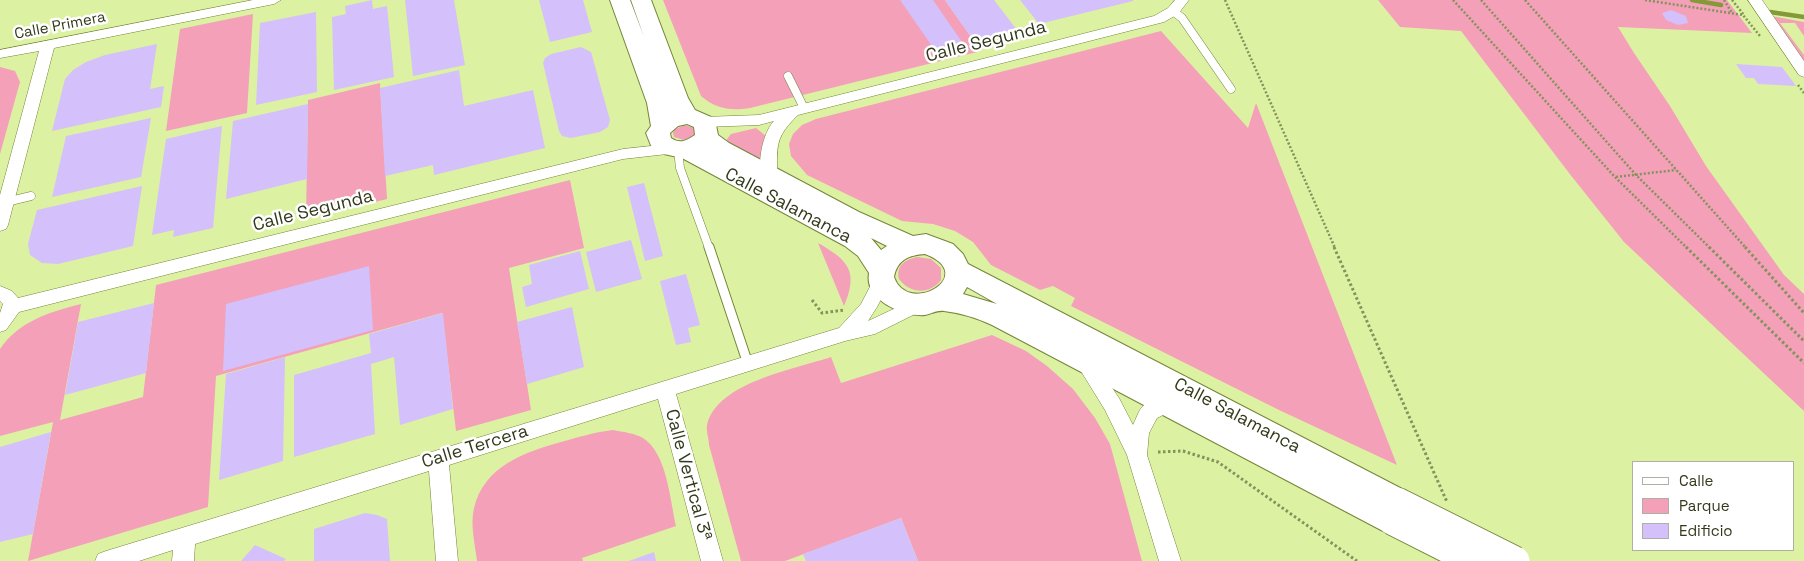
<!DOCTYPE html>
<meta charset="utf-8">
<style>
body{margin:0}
#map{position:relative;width:1804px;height:561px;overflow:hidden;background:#ddf1a3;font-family:"Space Grotesk",sans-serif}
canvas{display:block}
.legend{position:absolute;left:1632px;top:461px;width:162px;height:90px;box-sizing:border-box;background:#fff;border:1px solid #adb0a3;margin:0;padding:6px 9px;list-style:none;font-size:15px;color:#313919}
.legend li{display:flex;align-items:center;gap:10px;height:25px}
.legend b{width:25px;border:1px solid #adb0a3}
</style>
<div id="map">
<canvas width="1804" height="561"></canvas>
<ul class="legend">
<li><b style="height:6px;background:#fff"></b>Calle</li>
<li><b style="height:14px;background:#f4a0b9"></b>Parque</li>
<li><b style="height:14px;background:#d4c0fa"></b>Edificio</li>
</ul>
</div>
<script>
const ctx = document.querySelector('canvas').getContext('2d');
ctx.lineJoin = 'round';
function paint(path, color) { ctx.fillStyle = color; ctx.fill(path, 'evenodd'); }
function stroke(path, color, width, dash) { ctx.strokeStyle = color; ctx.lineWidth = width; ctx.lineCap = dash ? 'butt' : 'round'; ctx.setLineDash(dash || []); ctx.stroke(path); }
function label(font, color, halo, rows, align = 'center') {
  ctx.font = font + ' "Space Grotesk",sans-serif'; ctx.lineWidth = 5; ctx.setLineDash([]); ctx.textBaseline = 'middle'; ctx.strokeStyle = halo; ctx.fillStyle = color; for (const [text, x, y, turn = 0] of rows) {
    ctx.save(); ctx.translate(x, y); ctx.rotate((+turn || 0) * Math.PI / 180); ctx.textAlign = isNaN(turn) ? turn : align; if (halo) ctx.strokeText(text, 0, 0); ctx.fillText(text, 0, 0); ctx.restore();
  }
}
const green = new Path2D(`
 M663 0H945L981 51 750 108C731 111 716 109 701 96Z
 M1378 0H1727L1752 33 1618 27 1634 53 1670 106 1706 166 1784 275 1804 294V411L1624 242 1569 173 1461 31 1400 27Z
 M253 14 247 113 166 131 180 29Z
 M1771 16 1804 22V36L1795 23H1780L1804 55V62Z
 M1161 31 1248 128 1256 103 1397 465 1279 410 1071 306 1075 298 1053 286 1040 290 991 265 973 242 955 231 933 224 902 221 807 175 791 156 789 144 793 134 802 125 816 119Z
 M0 67 15 71 20 82 0 154Z
 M380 83 387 199 306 219 308 100Z
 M684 125 694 128 696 132 694 136 684 140 674 137 673 133 674 130Z
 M756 128 766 136 760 160 728 145 727 139 731 134Z
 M570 180 584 248 509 268 531 410 456 431 442 313 216 376 208 507 28 561 53 422 0 436V349C19 321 50 312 81 304L60 420 143 397 156 285Z
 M818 243C848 260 859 271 844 306Z
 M917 257 931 259 941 268V280C930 295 910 294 899 279 896 266 904 260 917 257Z
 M992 335 1026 351 1047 366 1073 389 1095 418 1110 444 1142 561H918L901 518 785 561H741L709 445C709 439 706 431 707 425 717 382 796 369 831 357L841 383Z
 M613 430C623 432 634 433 643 438 667 453 670 500 676 526L582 558 583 561H477C475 544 470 525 474 508 484 466 525 452 561 442 579 437 595 432 613 430Z`);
const stream = new Path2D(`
 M1692 0 1721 5
 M1770 12 1804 17`);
const building = new Path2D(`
 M372 0 373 9 387 6 394 77 334 90 332 17 346 14 345 6Z
 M405 0H454L465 65 413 76Z
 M539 0H583L592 32 550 42Z
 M900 0H933L962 42 934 49Z
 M945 0H994L1017 30 973 40Z
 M1020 0H1133V1L1039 24Z
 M1671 10 1686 16 1688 23 1678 25 1666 20 1662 13Z
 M316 12 317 92 256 105 260 23Z
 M157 44 150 89 164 86 161 107 52 131 65 79 73 70 86 62 105 55Z
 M581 47 591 52 610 120 608 127 600 132 571 138 562 136 559 131 543 63 545 58 551 54Z
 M1736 64 1782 67 1796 86 1758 84 1754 78H1746Z
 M459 70 464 106 533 90 545 148 434 175 433 165 385 176 380 88Z
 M308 104 307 179 226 199 233 121Z
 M151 118 141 177 52 197 66 136Z
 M222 126 213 228 173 237 174 230 152 235 166 139Z
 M644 183 663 256 645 261 627 187Z
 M142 186 133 246 58 264 42 263 30 255 28 244 37 210Z
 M631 240 642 279 596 292 586 252Z
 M580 251 589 289 526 307 522 287 532 284 529 265Z
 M369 266 373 330 223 371 226 304Z
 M686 274 700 325 688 328 691 342 676 345 660 281Z
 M154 303 146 373 65 395 78 322Z
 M572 307 584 367 527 384 517 322Z
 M443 313 453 409 400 425 394 357 371 364 375 434 294 457V375L371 353 369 334Z
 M285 357 283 461 219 480 226 374Z
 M51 432 33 534 0 542V447Z
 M365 513 377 515 387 519 390 561H314V529Z
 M901 518 918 561H806L803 554Z
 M255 545 286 559 284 561H241Z
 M654 552 656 561H629Z`);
const pathFar1 = new Path2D(`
 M1225 0 1335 248
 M1453 0 1615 177 1687 248
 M1481 0 1636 175 1710 248
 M1525 0 1746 248
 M1645 0 1743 15 1760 36
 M1724 0 1732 13
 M1732 0 1744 15
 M1798 85 1804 93
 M1616 177 1676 170`);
const path = new Path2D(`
 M1334 247 1447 502
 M1686 247 1804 363
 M1709 247 1804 341
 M1745 247 1804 313
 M812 300 822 313 844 310
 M1158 452 1183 451 1218 462 1357 561`);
const laneFar1 = new Path2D(`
 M1173 11 1182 18 1231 89
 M788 76 804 108
 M678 150 680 168 709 248
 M6 202 31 196`);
const lane = new Path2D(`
 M709 247 748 364`);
const street = new Path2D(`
 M253 0H281L274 4 54 48 8 225 6 229 0 231V195L39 51 0 58V50Z
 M1175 0H1189L1178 14 1164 22 798 115C784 129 777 137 777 158 777 165 778 172 775 178L769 180 763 178C756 165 763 132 774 121L759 125 704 127 699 126 696 122 699 118 704 117 759 115 1154 16 1168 8Z
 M1748 0H1762L1804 61V77L1799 75Z
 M670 144 676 145 678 149 676 153 623 159 19 312 6 330 0 332V313L3 304 0 301V286L12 291 18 298 623 149Z
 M882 273 888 275 891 280 877 307 868 321 919 297 925 299 928 304 925 309 875 334 845 341 676 394 723 561H701L658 399 449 465 458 561H436L429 471 195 544 194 561H172L173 550 139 561H95L98 554 106 551 839 328 861 304 876 275Z
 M1083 352 1090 355 1119 398 1133 425C1136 419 1138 412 1142 407 1149 400 1166 394 1175 397L1178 403 1175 409 1157 418 1149 433 1147 455 1181 561H1159L1127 455 1105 410 1074 360 1076 355Z`);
const primary = new Path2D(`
 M610 0H630L644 37 631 0H651L688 98 695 110 711 117 716 125 718 135 729 143 859 212 913 236 926 234 953 244 963 254 968 264 1408 492 1413 502 1408 512 1405 513 1408 520 1403 530 1392 535 1381 530 992 325C977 318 961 313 944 311 937 310 931 314 925 315 903 317 864 300 869 273L858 256 845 246 682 158 664 154 652 148 646 133 651 126 647 103ZM687 124 694 127 695 135C686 141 680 144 671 138L670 133 678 126ZM871 238 887 246 881 250ZM925 254C980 275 908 317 894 277 897 260 909 255 925 254ZM967 287 997 304 963 294Z`);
const primaryBridge = new Path2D(`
 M1397 502 1515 561
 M1392 520 1473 561`);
const farStreetnames = [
 ["Calle Primera",60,26,-11]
];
const streetNames = [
 ["Calle Segunda",986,42,-14],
 ["Calle Salamanca",788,206,28],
 ["Calle Segunda",313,211,-14],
 ["Calle Salamanca",1237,416,28],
 ["Calle Tercera",475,447,-17],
 ["Calle Vertical 3ª",688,475,75]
];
paint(green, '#f4a0b9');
stroke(stream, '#849937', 4.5);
paint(building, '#d4c0fa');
stroke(laneFar1, '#748539', 9);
stroke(lane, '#748539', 11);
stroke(street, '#748539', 1);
stroke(primary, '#748539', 2);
stroke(pathFar1, '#84925b', 2.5, [2, 2]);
stroke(path, '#84925b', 3, [2.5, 2.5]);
stroke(laneFar1, '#fff', 8);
stroke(lane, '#fff', 9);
paint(street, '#fff');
paint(primary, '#fff');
stroke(primaryBridge, '#748539', 31, []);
stroke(primaryBridge, '#fff', 29);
label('15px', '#313919', '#fff', farStreetnames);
label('18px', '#313919', '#fff', streetNames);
</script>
